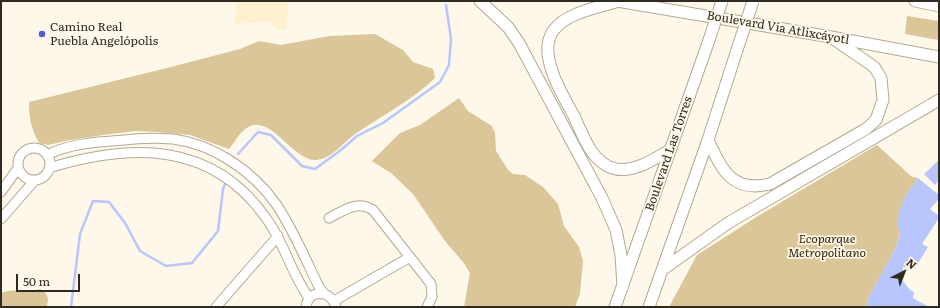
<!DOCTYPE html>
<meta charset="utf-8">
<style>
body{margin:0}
#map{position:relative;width:940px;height:308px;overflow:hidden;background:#fef8ea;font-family:Literata,serif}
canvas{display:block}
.frame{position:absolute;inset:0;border:2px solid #2f2b22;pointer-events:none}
.north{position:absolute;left:884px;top:252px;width:40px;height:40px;-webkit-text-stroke:3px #fef8ea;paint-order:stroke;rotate:42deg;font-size:11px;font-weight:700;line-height:16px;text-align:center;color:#2f2b22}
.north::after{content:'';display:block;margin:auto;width:14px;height:18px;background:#2f2b22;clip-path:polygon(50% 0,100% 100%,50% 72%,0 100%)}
.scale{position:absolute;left:16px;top:274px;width:64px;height:18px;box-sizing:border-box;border:2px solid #2f2b22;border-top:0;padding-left:5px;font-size:12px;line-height:14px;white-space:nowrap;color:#2f2b22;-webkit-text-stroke:3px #fef8ea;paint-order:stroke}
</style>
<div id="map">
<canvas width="940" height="308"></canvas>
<div class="frame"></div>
<div class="north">N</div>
<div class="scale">50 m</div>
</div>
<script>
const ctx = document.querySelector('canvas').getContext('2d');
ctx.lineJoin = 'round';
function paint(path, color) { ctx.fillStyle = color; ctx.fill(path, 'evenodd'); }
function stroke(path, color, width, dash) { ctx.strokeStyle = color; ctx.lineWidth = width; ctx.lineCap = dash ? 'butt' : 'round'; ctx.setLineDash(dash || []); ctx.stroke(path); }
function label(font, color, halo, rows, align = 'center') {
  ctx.font = font + ' Literata,serif'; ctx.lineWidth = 3.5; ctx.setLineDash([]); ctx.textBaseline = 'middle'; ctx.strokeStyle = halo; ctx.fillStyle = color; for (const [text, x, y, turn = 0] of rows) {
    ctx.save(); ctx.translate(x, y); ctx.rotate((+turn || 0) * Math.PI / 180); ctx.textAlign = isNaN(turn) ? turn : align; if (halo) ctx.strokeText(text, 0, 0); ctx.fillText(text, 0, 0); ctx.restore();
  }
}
const built = new Path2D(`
 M237 1H289L285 30H280L270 23 265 22 234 24Z`);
const green = new Path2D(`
 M907 16 939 21V40L905 34Z
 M375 34 403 50 413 62 433 69 435 78C412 100 385 114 358 132 345 140 333 159 316 160 292 161 268 108 244 130 238 135 234 143 229 149L190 135 157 132 136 131 110 134 70 140 48 145 39 143C31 129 29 117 29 102L171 67 240 49 259 41 281 45 329 36Z
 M459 98 468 111 492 126 495 133 496 151 508 170 513 174 525 175 543 187 558 204 564 226 579 247 583 261 580 294 575 307H464L470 273 463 262 445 241 413 194 391 173 372 161 400 133 420 125Z
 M877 145 912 177 918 178 906 195 898 226 900 232 896 248 870 295 866 307H669L697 255 758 216Z
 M40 289 44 291 48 298 47 307H1V293C14 288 27 293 40 289Z`);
const water = new Path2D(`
 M939 160V180L935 185 924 174Z
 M918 178 939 195V199L930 209 939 216V218L922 244 928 247 915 268 903 267 902 280 910 290 914 292 913 298 929 307H866L870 295 896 248 900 233 898 226 899 211 906 195Z`);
const stream = new Path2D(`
 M238 154 258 132 271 135 302 166 315 169 341 150 357 136 383 123 440 82 449 65 451 39 446 5
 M71 307 80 234 93 201 109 202 125 223 140 251 166 266 192 263 218 231 223 189 226 182`);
const minor = new Path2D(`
 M18 164a16 16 0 1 1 32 0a16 16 0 1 1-32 0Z
 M47 155C71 143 98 142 124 140 140 138 156 138 173 139 213 144 253 171 276 204 293 229 305 258 318 285L324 294
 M49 168C131 143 212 141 266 218 284 242 291 273 309 298
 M1 192 18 168
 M329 218C345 210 357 200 373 210L431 284 432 297 427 307
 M1 219 35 180
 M334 301 410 257
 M216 307 278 236
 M306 307C308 289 331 289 336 307`);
const major = new Path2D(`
 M480 1 508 27 519 43 602 198 616 230 621 255 623 286
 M617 1 831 37 939 57
 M619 1C597 8 567 12 553 31 547 40 547 51 549 60 553 80 565 99 574 116 579 127 584 139 590 149 596 158 605 167 616 169 636 172 654 159 670 150
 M915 1 939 6
 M708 140C722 170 732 193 770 184L866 129 876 120 883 100 881 78 875 68 870 64 835 40
 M662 270 728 223 939 100
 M615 307 708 43
 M649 307 708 140 737 50`);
const majorBridge = new Path2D(`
 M708 43 722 1
 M737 50 753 1`);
const markers = [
 [42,34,4,"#515bd2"]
];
const poiNames = [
 ["Camino Real",50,27],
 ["Puebla Angelópolis",50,41]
];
const streetNames = [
 ["Boulevard Vía Atlixcáyotl",778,28,10],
 ["Boulevard Las Torres",669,154,-71]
];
const parkNames = [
 ["Ecoparque",827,239],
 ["Metropolitano",827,253]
];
paint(built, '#fef1d2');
paint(green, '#dac699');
paint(water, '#b9c6fd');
stroke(stream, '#b9c6fd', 2.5);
stroke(minor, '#b4aa94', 11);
stroke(major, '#b4aa94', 13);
stroke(minor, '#fff', 9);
stroke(major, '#fff', 11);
stroke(majorBridge, '#b4aa94', 13, []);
stroke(majorBridge, '#fff', 11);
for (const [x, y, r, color] of markers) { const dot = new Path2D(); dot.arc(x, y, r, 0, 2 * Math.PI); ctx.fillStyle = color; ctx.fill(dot); stroke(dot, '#fef8ea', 1.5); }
label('12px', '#2f2b22', '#fef8ea', poiNames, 'left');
label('12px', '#2f2b22', '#fef8ea', streetNames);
label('italic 12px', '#352806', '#fef8ea', parkNames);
</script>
